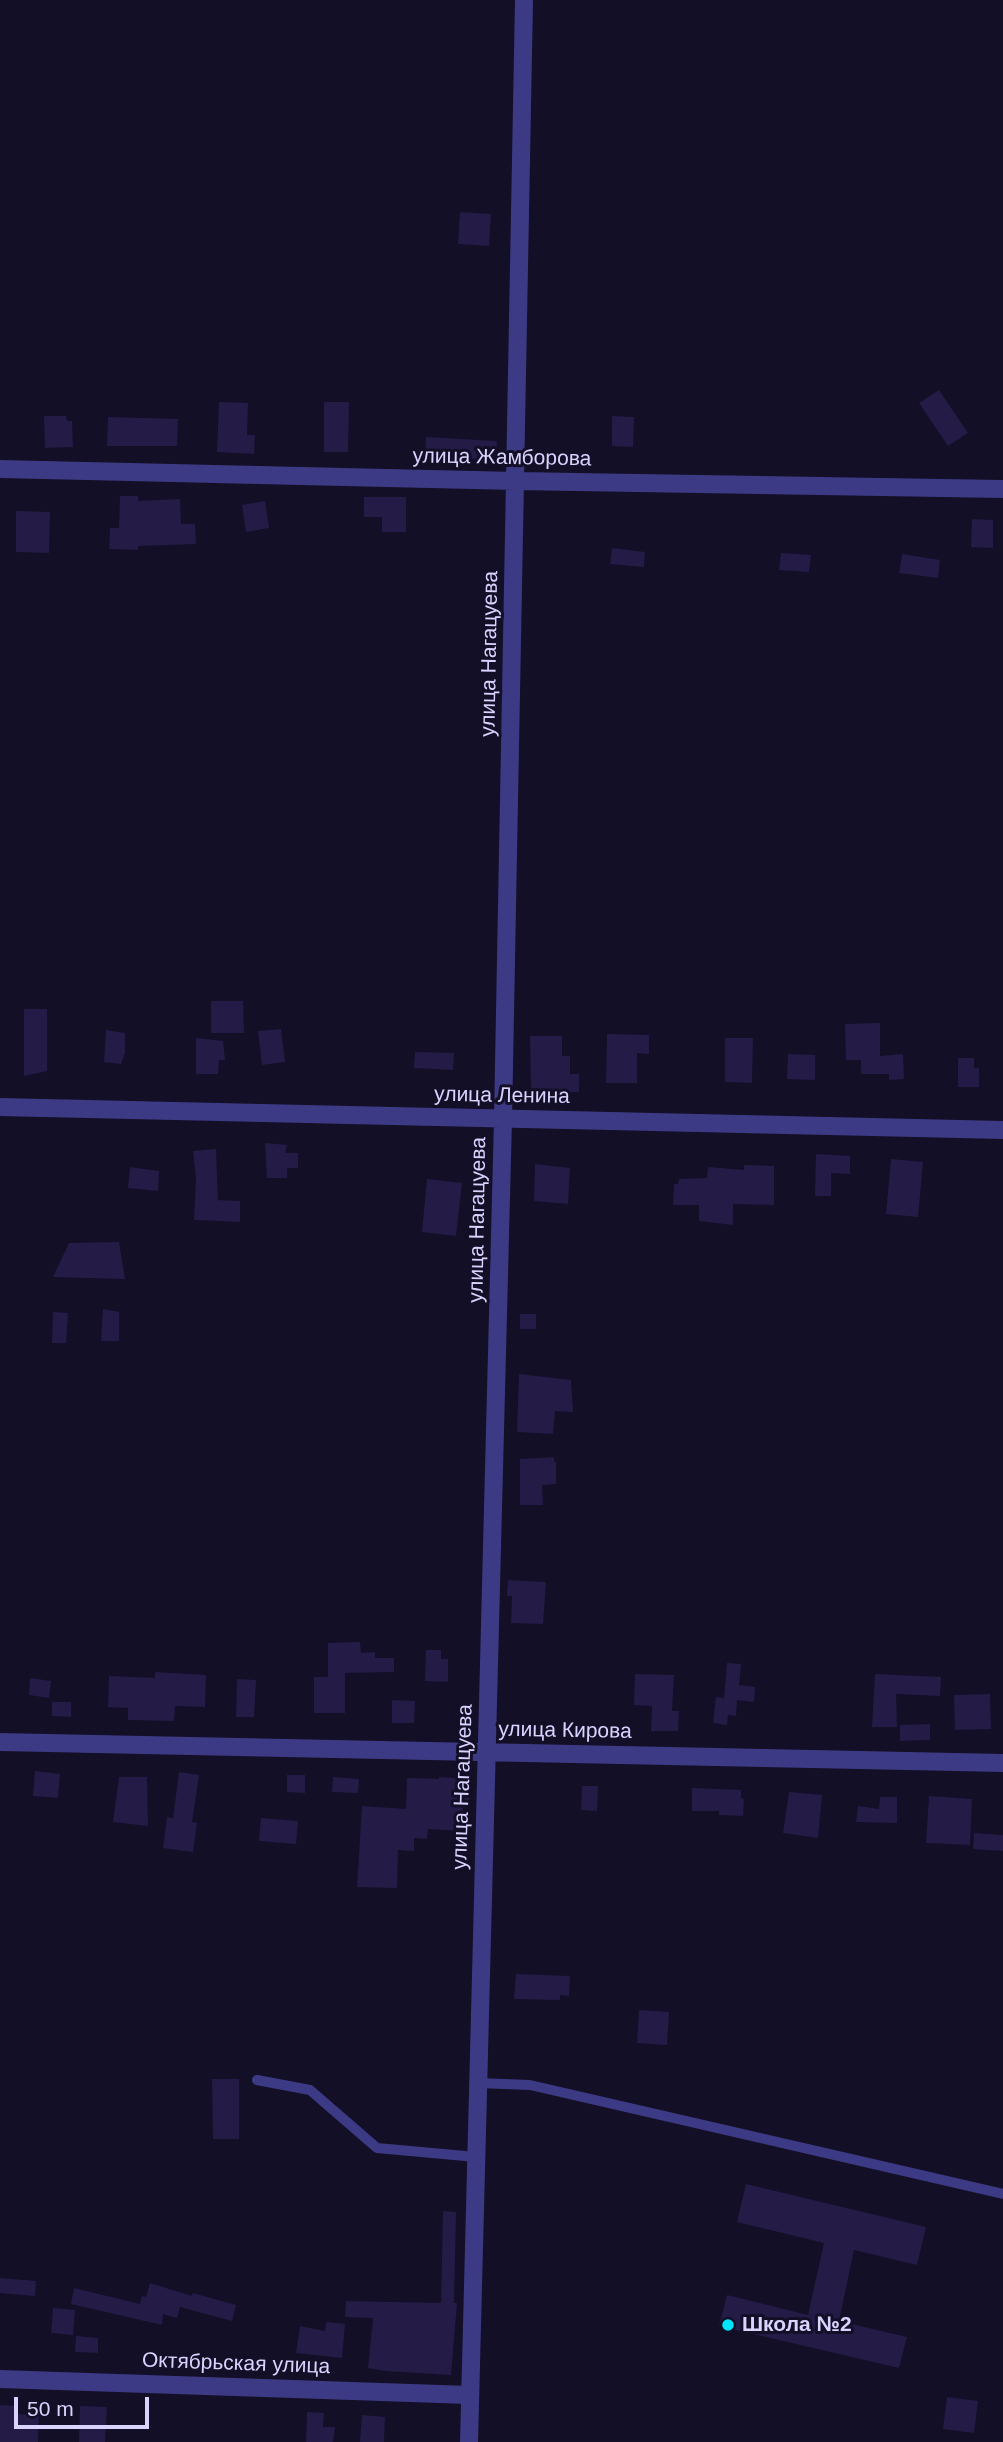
<!DOCTYPE html>
<meta charset="utf-8">
<style>
body{margin:0}
#map{position:relative;width:1003px;height:2442px;overflow:hidden;background:#130f26;font-family:Helvetica,sans-serif}
canvas{display:block}
.scale{position:absolute;left:14px;top:2397px;width:135px;height:32px;box-sizing:border-box;border:4px solid #d9d4ff;border-top:0;padding-left:9px;font-size:21px;line-height:24px;white-space:nowrap;color:#d9d4ff;-webkit-text-stroke:5px #130f26;paint-order:stroke}
</style>
<div id="map">
<canvas width="1003" height="2442"></canvas>
<div class="scale">50 m</div>
</div>
<script>
const ctx = document.querySelector('canvas').getContext('2d');
ctx.lineJoin = 'round';
function paint(path, color) { ctx.fillStyle = color; ctx.fill(path, 'evenodd'); }
function stroke(path, color, width, dash) { ctx.strokeStyle = color; ctx.lineWidth = width; ctx.lineCap = dash ? 'butt' : 'round'; ctx.setLineDash(dash || []); ctx.stroke(path); }
function label(font, color, halo, rows, align = 'center') {
  ctx.font = font + ' Helvetica,sans-serif'; ctx.lineWidth = 6; ctx.setLineDash([]); ctx.textBaseline = 'middle'; ctx.strokeStyle = halo; ctx.fillStyle = color; for (const [text, x, y, turn = 0] of rows) {
    ctx.save(); ctx.translate(x, y); ctx.rotate((+turn || 0) * Math.PI / 180); ctx.textAlign = isNaN(turn) ? turn : align; if (halo) ctx.strokeText(text, 0, 0); ctx.fillText(text, 0, 0); ctx.restore();
  }
}
const building = new Path2D(`
 M460 212 491 214 489 246 458 244Z
 M939 390 968 433 948 446 919 403Z
 M219 402 248 403 247 435H255L254 454 217 452Z
 M324 402H349L348 452H324Z
 M44 416H66L67 421H72L73 447 45 448Z
 M612 416 634 417 633 447 612 446Z
 M108 417 178 419 177 446H107Z
 M426 437 497 441 496 460 425 456Z
 M120 496H138V501L180 499 181 524H195L196 544 138 546V550L109 549 110 528H119Z
 M364 497H406V532H382V517H364Z
 M265 501 269 528 246 532 242 505Z
 M16 511 50 512 49 553 16 552Z
 M972 519 993 520V548L971 547Z
 M612 548 645 552 644 567 610 564Z
 M781 553 811 555 809 572 779 570Z
 M902 554 940 560 938 578 899 573Z
 M211 1001H243L244 1033H211Z
 M24 1009H47V1071L24 1076Z
 M880 1023V1056L903 1054 904 1079 889 1080V1074H861V1060H846L845 1024Z
 M281 1029 285 1062 262 1065 258 1031Z
 M106 1030 125 1033V1053L121 1064 104 1062Z
 M607 1034 649 1035V1054L637 1053V1083H606Z
 M530 1036H562V1056H570V1074H579V1092H531Z
 M196 1038 223 1041 225 1060H219L218 1074H196Z
 M725 1038H753L752 1083 725 1082Z
 M415 1052 454 1053 453 1070 414 1068Z
 M788 1054 815 1055V1080L787 1079Z
 M958 1058H974V1068H979V1087H958Z
 M265 1143 287 1145 285 1153H298V1168H287V1178H267Z
 M216 1149 218 1200 240 1201V1222L194 1220 196 1179 193 1151Z
 M816 1154 850 1156V1174L831 1173V1196H815Z
 M891 1159 923 1162 918 1217 886 1214Z
 M535 1164 570 1168 568 1204 534 1201Z
 M744 1165 774 1166V1205L733 1204V1225L699 1221V1205H673L674 1184H678L679 1179 707 1178 708 1167 744 1170Z
 M130 1167 159 1171 158 1191 128 1188Z
 M427 1179 462 1183 456 1236 422 1232Z
 M119 1242 125 1279 53 1277 69 1243Z
 M103 1309 119 1312V1341H101Z
 M53 1312 68 1313 66 1343H52Z
 M520 1314H536V1329H520Z
 M519 1374 571 1380 573 1412 555 1411 553 1434 517 1432Z
 M554 1457V1462H556V1484L542 1485 543 1505H520V1459Z
 M508 1580 546 1582 543 1624 511 1623 512 1596H507Z
 M360 1642 361 1653 375 1652V1658H394V1672L345 1673V1713H314V1677H328V1643Z
 M426 1650H441V1659H448V1682L425 1681Z
 M727 1663 741 1664 739 1685 755 1687 754 1702 737 1700 736 1716 728 1715 727 1725 713 1723 716 1697 724 1698Z
 M155 1672 206 1675 205 1707 175 1706 174 1721 128 1720V1708L108 1707 109 1676 155 1678Z
 M635 1674 674 1675 672 1711H679L678 1731H651L652 1706 634 1705Z
 M875 1674 941 1677 940 1696 896 1694 897 1727H872Z
 M30 1678 51 1681 49 1698 29 1695Z
 M237 1679 256 1680 254 1717H236Z
 M990 1694 991 1729 955 1730 954 1695Z
 M392 1700 415 1701 414 1723H392Z
 M52 1702H71V1717L52 1716Z
 M930 1724V1740L900 1741V1725Z
 M35 1771 60 1774 58 1798 33 1796Z
 M179 1772 199 1775 192 1822 197 1823 193 1852 163 1848 167 1817 173 1818Z
 M287 1775H305V1793L287 1792Z
 M119 1777H147L148 1826 113 1822Z
 M333 1777 359 1779 358 1793 332 1792Z
 M439 1777 470 1779 469 1807H463L462 1831 428 1829 427 1839 414 1838V1851L398 1850 397 1888 357 1887 362 1806 406 1809 407 1778 439 1779Z
 M582 1786H598L597 1811 581 1810Z
 M692 1788 741 1790V1798L744 1799 743 1816 719 1815V1811H692Z
 M789 1792 822 1795 818 1838 783 1833Z
 M929 1796 972 1799 970 1845 926 1843Z
 M880 1797H897V1823L856 1822 858 1806 879 1809Z
 M261 1818 298 1821 296 1844 259 1841Z
 M974 1833 1003 1835V1851L973 1849Z
 M516 1974 570 1976 569 1996 560 1995V2000L514 1999Z
 M639 2010 669 2012 667 2045 637 2043Z
 M212 2079H239V2139H213Z
 M746 2184 926 2227 917 2265 854 2250 839 2321 907 2337 899 2368 719 2326 727 2295 808 2315 824 2243 737 2222Z
 M443 2211 456 2212 454 2303H457L451 2375 385 2371 368 2368 373 2318 345 2317 346 2301 441 2303Z
 M0 2278 36 2281 35 2296 0 2293Z
 M150 2283 192 2296 193 2293 236 2305 232 2321 180 2307 177 2318 163 2314 162 2325 71 2304 74 2288 140 2304 142 2296 146 2297Z
 M53 2308 75 2310 73 2335 51 2333Z
 M326 2322 345 2324 342 2358 296 2353 300 2326 325 2331Z
 M76 2336 98 2338V2353L75 2352Z
 M947 2397 978 2401 974 2433 943 2429Z
 M0 2405 15 2406V2414L39 2415 38 2442H0Z
 M80 2406 107 2407 105 2442H79Z
 M307 2412 324 2413 323 2427H335L333 2442H306Z
 M362 2415 385 2417 384 2442H360Z`);
const lane = new Path2D(`
 M257 2080 310 2090 377 2148 476 2157
 M478 2083 530 2085 1003 2194`);
const street = new Path2D(`
 M0 469 516 481 1003 489
 M0 1107 1003 1130
 M0 1742 1003 1763
 M0 2379 469 2395
 M469 2442 503 1119 524 0`);
const markers = [
 [728,2325,7,"#00e5ff"]
];
const streetNames = [
 ["улица Жамборова",502,458,1],
 ["улица Нагацуева",490,654,-89],
 ["улица Ленина",502,1096,1],
 ["улица Нагацуева",478,1220,-89],
 ["улица Кирова",565,1731,1],
 ["улица Нагацуева",463,1787,-88],
 ["Октябрьская улица",236,2364,2]
];
const poiNames = [
 ["Школа №2",742,2325]
];
paint(building, '#241b47');
stroke(lane, '#3d3a85', 10);
stroke(street, '#3d3a85', 18);
for (const [x, y, r, color] of markers) { const dot = new Path2D(); dot.arc(x, y, r, 0, 2 * Math.PI); ctx.fillStyle = color; ctx.fill(dot); stroke(dot, '#130f26', 2.5); }
label('21px', '#d9d4ff', '#130f26', streetNames);
label('bold 21px', '#d9d4ff', '#130f26', poiNames, 'left');
</script>
